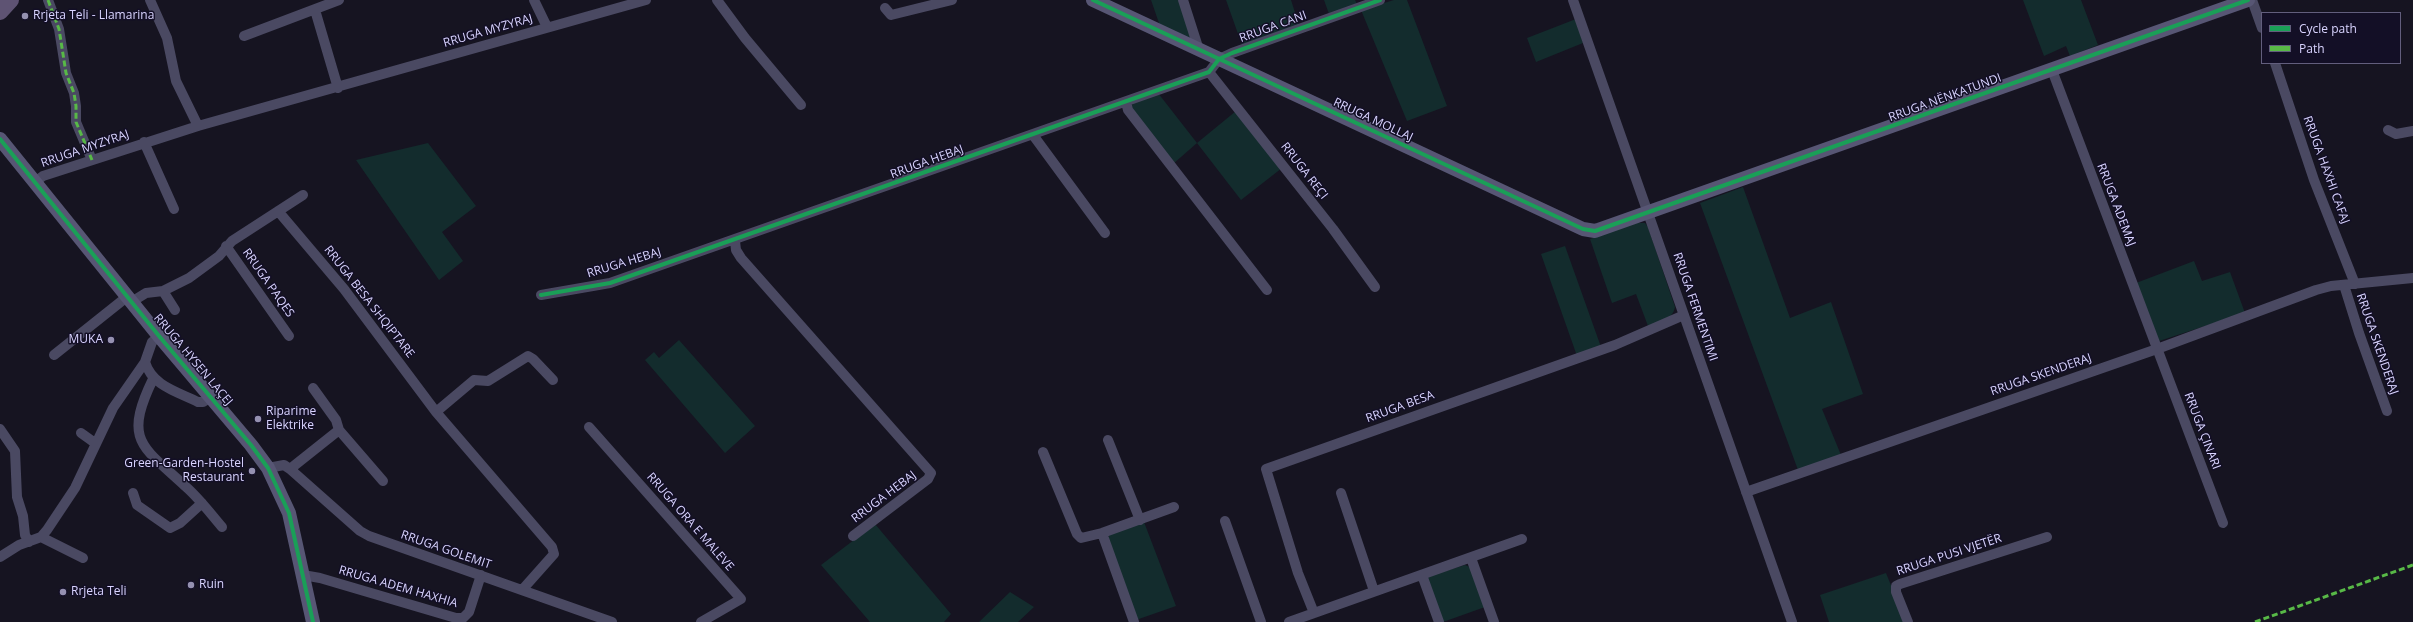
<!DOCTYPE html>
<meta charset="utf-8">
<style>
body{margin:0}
#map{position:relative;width:2413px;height:622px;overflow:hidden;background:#161421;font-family:"Open Sans",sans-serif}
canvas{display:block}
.legend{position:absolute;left:2261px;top:12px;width:140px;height:52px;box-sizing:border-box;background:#130f26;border:1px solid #625e7d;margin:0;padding:5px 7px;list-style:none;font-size:12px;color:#d9d4ff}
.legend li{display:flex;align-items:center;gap:8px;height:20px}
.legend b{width:20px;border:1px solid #625e7d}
</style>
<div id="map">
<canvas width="2413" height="622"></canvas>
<ul class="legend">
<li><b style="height:5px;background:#1a9f57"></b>Cycle path</li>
<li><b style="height:5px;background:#58b947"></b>Path</li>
</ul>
</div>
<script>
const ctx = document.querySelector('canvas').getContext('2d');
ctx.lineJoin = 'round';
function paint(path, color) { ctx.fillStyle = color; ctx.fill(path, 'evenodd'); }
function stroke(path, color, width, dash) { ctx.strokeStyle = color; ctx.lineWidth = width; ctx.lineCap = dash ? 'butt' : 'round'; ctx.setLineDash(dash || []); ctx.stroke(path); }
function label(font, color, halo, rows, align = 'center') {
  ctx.font = font + ' "Open Sans",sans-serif'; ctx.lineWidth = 3; ctx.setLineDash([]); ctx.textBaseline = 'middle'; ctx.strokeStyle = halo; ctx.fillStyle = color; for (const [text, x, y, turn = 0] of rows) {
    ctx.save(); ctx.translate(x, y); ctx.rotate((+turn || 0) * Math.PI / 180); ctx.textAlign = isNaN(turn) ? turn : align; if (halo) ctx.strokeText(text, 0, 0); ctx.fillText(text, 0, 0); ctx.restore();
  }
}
const green = new Path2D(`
 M1151 0H1180L1192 35 1190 40 1160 26Z
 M1226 0H1291L1299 25 1242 45Z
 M1324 0H1355L1357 4 1329 14Z
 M1394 0H1407L1447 106 1407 121 1361 10Z
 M2023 0H2081L2098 45 2070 56 2066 46 2044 56Z
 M1576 19 1583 43 1536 62 1527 38Z
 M1158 93 1197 143 1236 111 1282 168 1241 200 1197 143 1173 164 1131 107 1133 103Z
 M428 143 476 206 442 232 463 261 439 280 356 160Z
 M1743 187 1790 318 1831 302 1863 394 1822 409 1841 455 1798 470 1700 203Z
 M1635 223H1645L1648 227 1675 307C1672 321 1660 322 1648 326L1636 294 1612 303 1590 239Z
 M1565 246 1601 347 1577 356 1541 254Z
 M2194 261 2202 281 2230 272 2245 313 2156 342 2136 283Z
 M679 340 755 426 725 453 645 360 654 352 659 358Z
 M1144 522 1176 606 1136 620 1108 538 1109 535Z
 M875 524 951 614 944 622H870L821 565Z
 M1465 565 1472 568 1485 607 1443 622 1426 577Z
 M1886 573 1906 622H1829L1820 595Z
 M1010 592 1034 607 1018 622H979Z`);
const street = new Path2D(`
 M48 0 59 29 66 73 74 93 76 106V122L92 160
 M150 0 167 38 176 81 198 126
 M534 0 547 27
 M717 0 745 38 801 105
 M1183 0 1199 50
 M1573 0 1792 622
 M2252 0 2262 28
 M885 8 891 15 952 0
 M315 10 338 88
 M244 36 339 0
 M2275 63 2314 180 2355 284
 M2052 70 2223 523
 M1209 72 1333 229 1375 287
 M1126 102 1128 110 1267 290
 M2388 130 2396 134 2413 131
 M1033 135 1105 233
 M144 142 174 209
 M35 182 43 176 198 126 646 0
 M278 211 344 289 436 412 552 547 554 554 522 590
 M735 241 736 250 741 258 931 473 928 479 853 536
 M226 246 289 336
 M2344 285 2359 333 2387 411
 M163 291 175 310
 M541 295 610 283 1209 72 1219 59 1232 53 1380 0
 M133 301 146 293 163 291 189 278 219 256 232 241 303 195
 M54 355 128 296
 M145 362C152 386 178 392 198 402H203L211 397
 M153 379C123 441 142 446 185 486 199 498 210 513 222 527
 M313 388 336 420 339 430 383 481
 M436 412 474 380 488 381 528 356 533 359 553 380
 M589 427 741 599 701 622
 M0 429 15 451 17 497 23 516 25 535 29 542
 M81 433 95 443
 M1108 440 1140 520
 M1043 452 1077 534 1081 538 1102 533 1174 507
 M268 468 284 465 290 469 360 531 369 536 612 622
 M290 469 339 430
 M1746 492 2157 349 2316 290 2331 286 2413 278
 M133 493 137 505 170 528 180 523 202 503
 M1341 493 1374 591
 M1225 521 1261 622
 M1102 533 1134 622
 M41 537 83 558
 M0 557 19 545 41 537 47 530 75 488 113 408 145 362 152 342 159 336
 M1471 558 1494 622
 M303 575 320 578 456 618H463L469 612 481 575
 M1422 575 1439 622
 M1314 613 1298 573 1266 469 1615 345 1684 315
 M1289 622 1522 539
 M1908 622 1896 592V586L1900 584 2047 537`);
const secondary = new Path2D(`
 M1093 0 1583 229 1595 231 2248 0
 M0 139 159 336 251 445 268 468 289 513 313 622`);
const primary = new Path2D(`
 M0 12 11 0`);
const quiet = new Path2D(`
 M48 0 59 29 66 73 74 93 76 106V122L92 160
 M2255 622 2413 565`);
const cycleway = new Path2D(`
 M1093 0 1583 229 1595 231 2248 0
 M0 139 159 336 251 445 268 468 289 513 313 622
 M541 295 610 283 1209 72 1219 59 1232 53 1380 0`);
const markers = [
 [25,16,4,"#9591b1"],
 [111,340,4,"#9591b1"],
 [258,419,4,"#9591b1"],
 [252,471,4,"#9591b1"],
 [191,585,4,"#9591b1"],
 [63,592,4,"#9591b1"]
];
const poiNames = [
 ["Rrjeta Teli - Llamarina",33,16],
 ["MUKA",103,340,"right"],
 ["Riparime",266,412],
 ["Elektrike",266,426],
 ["Green-Garden-Hostel",244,464,"right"],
 ["Restaurant",244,478,"right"],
 ["Ruin",199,585],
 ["Rrjeta Teli",71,592]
];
const streetNames = [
 ["RRUGA CANI",1273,27,-20],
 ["RRUGA MYZYRAJ",488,31,-16],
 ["RRUGA NËNKATUNDI",1945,98,-20],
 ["RRUGA MOLLAJ",1373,120,25],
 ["RRUGA MYZYRAJ",85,149,-19],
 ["RRUGA HEBAJ",927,162,-20],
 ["RRUGA HAXHI CAFAJ",2326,170,70],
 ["RRUGA REÇI",1304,171,52],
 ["RRUGA ADEMAJ",2116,205,69],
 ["RRUGA HEBAJ",624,263,-17],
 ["RRUGA PAQES",268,283,55],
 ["RRUGA BESA SHQIPTARE",369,302,52],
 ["RRUGA FERMENTIMI",1695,307,71],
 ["RRUGA SKENDERAJ",2377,344,71],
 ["RRUGA HYSEN LAÇEJ",193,360,50],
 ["RRUGA SKENDERAJ",2041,375,-19],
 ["RRUGA BESA",1400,407,-20],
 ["RRUGA ÇINARI",2202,431,69],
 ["RRUGA HEBAJ",884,497,-37],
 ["RRUGA ORA E MALEVE",690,522,49],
 ["RRUGA GOLEMIT",446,550,19],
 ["RRUGA PUSI VJETËR",1949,555,-18],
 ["RRUGA ADEM HAXHIA",398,587,16]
];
paint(green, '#132c2d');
stroke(street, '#4a4962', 10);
stroke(secondary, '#575674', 14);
stroke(primary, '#5e5373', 16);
stroke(quiet, '#58b947', 3, [6, 3]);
stroke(cycleway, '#1a9f57', 4);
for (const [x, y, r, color] of markers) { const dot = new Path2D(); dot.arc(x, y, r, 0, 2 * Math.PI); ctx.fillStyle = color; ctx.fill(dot); stroke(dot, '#130f26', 1.5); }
label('12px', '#d9d4ff', '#130f26', poiNames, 'left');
label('12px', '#d9d4ff', '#130f26', streetNames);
</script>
